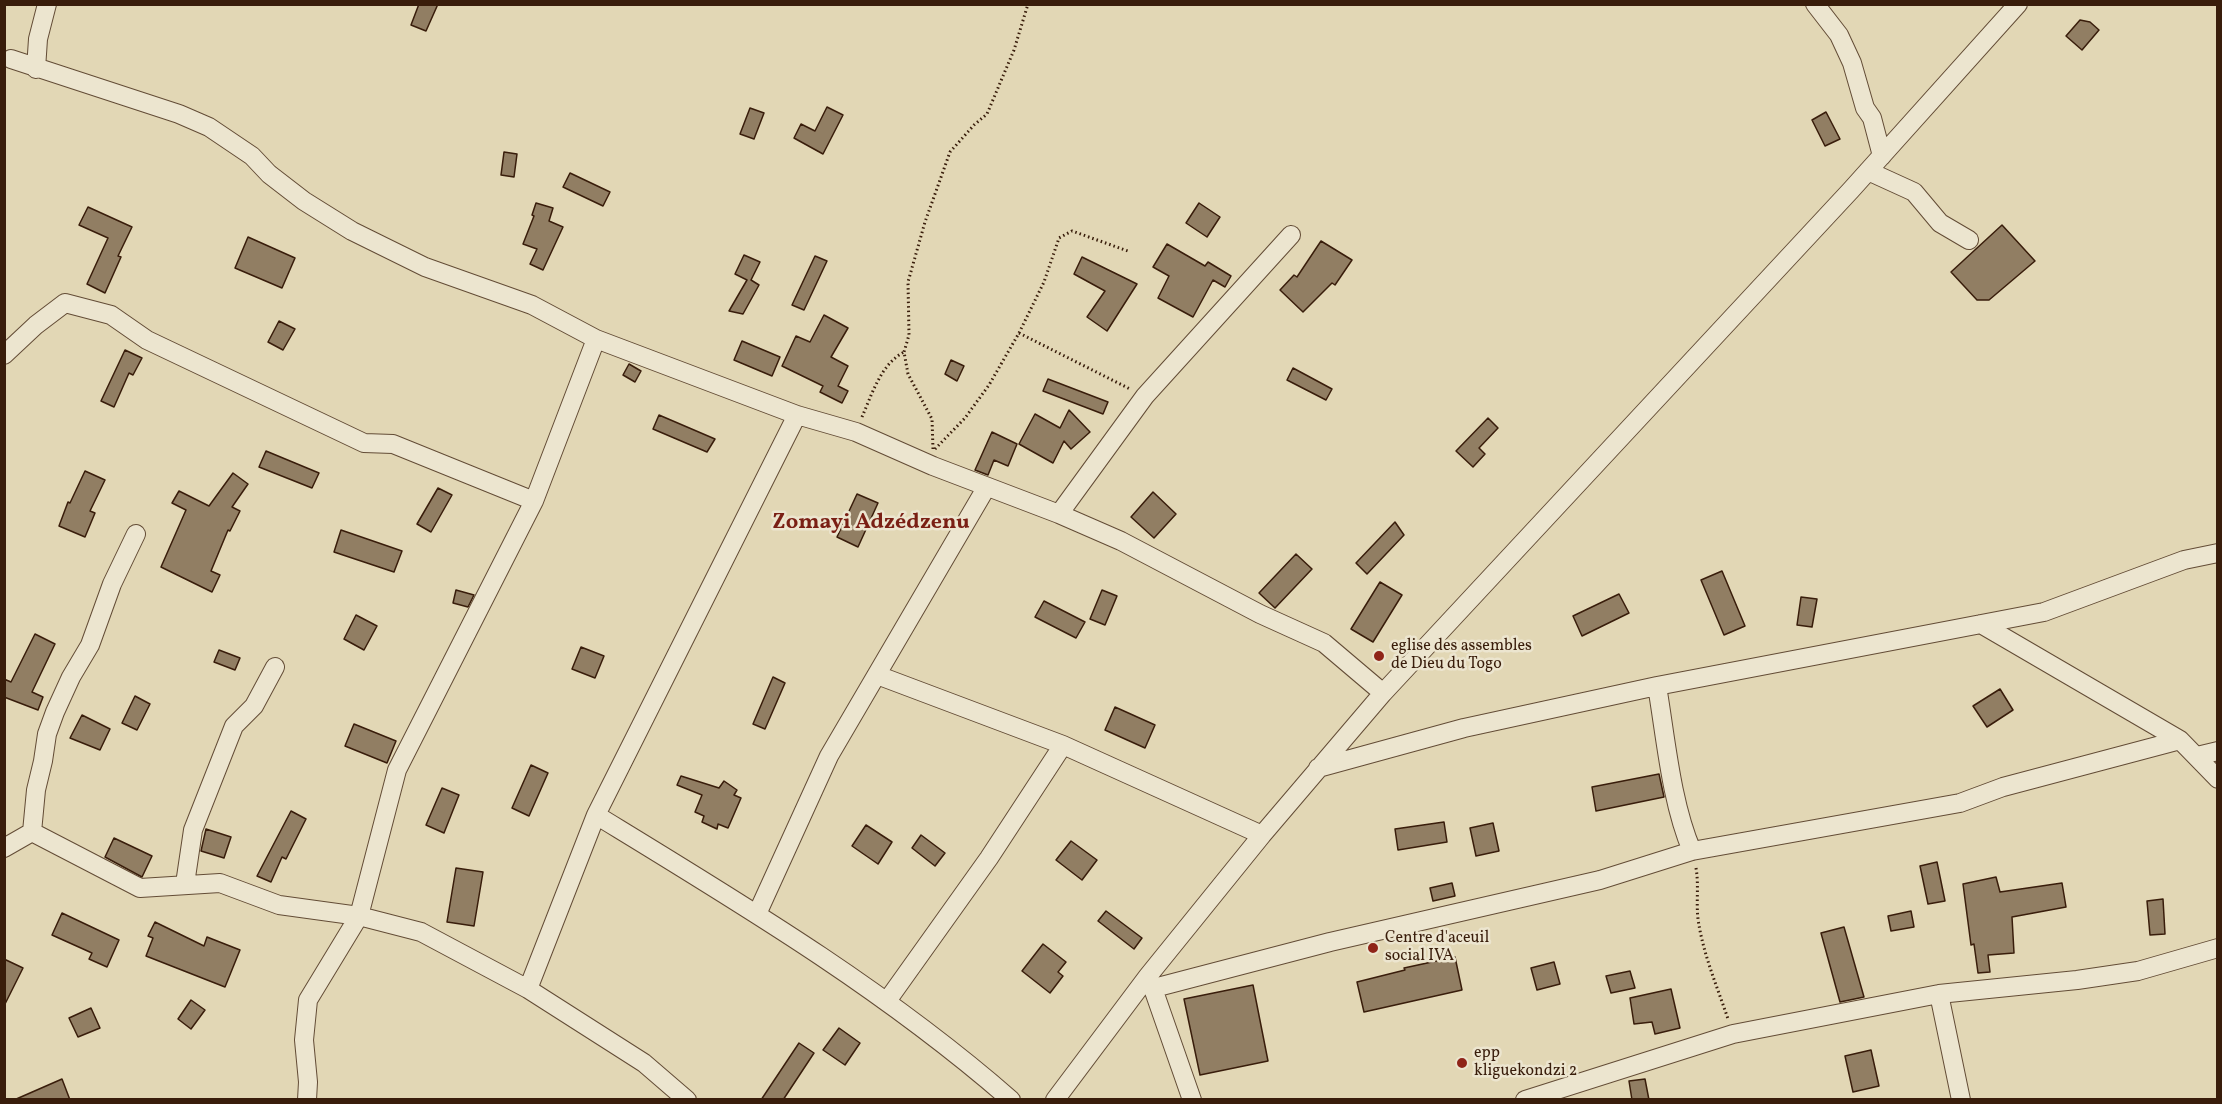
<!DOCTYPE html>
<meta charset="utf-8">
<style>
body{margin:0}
#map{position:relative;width:2222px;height:1104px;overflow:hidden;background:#e2d7b5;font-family:Vollkorn,serif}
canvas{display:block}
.frame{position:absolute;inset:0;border:6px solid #391d0b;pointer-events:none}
</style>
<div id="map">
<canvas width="2222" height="1104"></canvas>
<div class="frame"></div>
</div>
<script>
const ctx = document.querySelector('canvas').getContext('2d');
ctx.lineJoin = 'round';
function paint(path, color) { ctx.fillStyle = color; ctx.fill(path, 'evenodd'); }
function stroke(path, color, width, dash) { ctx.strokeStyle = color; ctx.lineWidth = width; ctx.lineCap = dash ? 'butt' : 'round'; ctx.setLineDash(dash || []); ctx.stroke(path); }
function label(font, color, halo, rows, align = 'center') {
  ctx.font = font + ' Vollkorn,serif'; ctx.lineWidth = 5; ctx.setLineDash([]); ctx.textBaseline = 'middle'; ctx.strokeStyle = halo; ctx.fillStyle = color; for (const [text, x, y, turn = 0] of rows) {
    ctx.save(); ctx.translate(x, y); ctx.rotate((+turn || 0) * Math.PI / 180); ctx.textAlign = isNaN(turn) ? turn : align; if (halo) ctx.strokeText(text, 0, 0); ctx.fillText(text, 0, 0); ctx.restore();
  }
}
const building = new Path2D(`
 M419 4H438L426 31 411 25Z
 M2080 20 2090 22 2099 30 2082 50 2066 36Z
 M827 107 843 115 823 154 794 138 801 124 815 131Z
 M750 108 764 113 754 139 740 134Z
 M1826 112 1840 139 1825 146 1812 120Z
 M504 152 517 154 514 177 501 175Z
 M570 173 610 192 603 206 563 187Z
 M536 203 553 208 549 221 563 227 543 270 530 264 537 249 523 244 534 216 532 215Z
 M1199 203 1220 217 1207 237 1186 223Z
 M88 207 132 227 118 256 121 257 105 293 87 284 108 238 79 225Z
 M2002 225 2035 261 1989 300H1977L1951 272Z
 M248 237 295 258 282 288 235 268Z
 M1321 241 1352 260 1335 285 1332 283 1303 312 1280 290 1294 275 1297 277Z
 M1167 244 1205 266 1208 262 1231 276 1225 287 1213 280 1193 317 1158 298 1169 276 1153 267Z
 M744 255 760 262 751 280 759 285 743 314 729 311 747 280 735 274Z
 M815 256 827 261 804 310 792 305Z
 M1082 257 1137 284 1107 331 1087 317 1105 291 1074 274Z
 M824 315 848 328 831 357 848 366 838 386 848 391 842 403 820 392 823 386 782 366 796 336 810 342Z
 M279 321 295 329 283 350 268 342Z
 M742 341 780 357 772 376 734 360Z
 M125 350 142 358 133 375 129 373 114 407 101 401Z
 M951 360 964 366 957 381 945 374Z
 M629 364 641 371 635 382 623 375Z
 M1293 368 1332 389 1326 400 1287 380Z
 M1048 379 1108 402 1103 414 1043 391Z
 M1069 410 1090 432 1071 449 1064 441 1053 463 1019 444 1035 414 1060 428Z
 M659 415 715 439 707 452 653 429Z
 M1488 418 1498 428 1479 448 1485 454 1473 467 1456 451Z
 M992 432 1017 444 1008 466 994 460 988 475 975 470Z
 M266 451 319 473 312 488 259 467Z
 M85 471 105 480 90 511 95 513 85 537 59 526 68 502 70 503Z
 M233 473 248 484 232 507 240 511 230 531 228 530 211 571 220 575 212 592 161 567 186 510 172 503 179 491 209 506Z
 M438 488 452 495 431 532 417 524Z
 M1153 492 1176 514 1154 538 1131 517Z
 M857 494 878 503 858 547 837 537Z
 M1395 522 1404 535 1367 574 1356 563Z
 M341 530 402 551 394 572 334 552Z
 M1296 554 1312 569 1275 608 1259 593Z
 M1722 571 1745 626 1724 635 1701 580Z
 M1380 582 1402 595 1373 642 1351 629Z
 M456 590 474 595 468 607 453 603Z
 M1102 590 1117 596 1105 625 1090 619Z
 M1619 594 1629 613 1582 636 1573 616Z
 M1801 597 1817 599 1812 627 1797 625Z
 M1044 601 1085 622 1076 638 1035 617Z
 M356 615 377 626 364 650 344 639Z
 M35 634 55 644 32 692 43 697 38 710 4 697V679L11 682Z
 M581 647 604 656 595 678 572 669Z
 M219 650 240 658 235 670 214 662Z
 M773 677 785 683 765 729 753 724Z
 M2000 689 2013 710 1987 727 1973 706Z
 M135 696 150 704 137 730 122 723Z
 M1115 707 1155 725 1145 748 1105 730Z
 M82 715 110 729 100 750 70 738Z
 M354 724 396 741 387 763 345 746Z
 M531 765 548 773 529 816 512 808Z
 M1659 774 1664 797 1596 811 1592 787Z
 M681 776 719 788 724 781 737 790 734 795 741 798 728 828 718 824 717 829 702 822 704 816 695 812 702 795 677 785Z
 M442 788 459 795 444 833 426 825Z
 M291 811 306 819 286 859 282 857 271 882 257 876Z
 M1444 822 1447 842 1398 850 1395 829Z
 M1493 823 1499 851 1476 856 1470 828Z
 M866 825 892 842 878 864 852 846Z
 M206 829 231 837 224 858 201 851Z
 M921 835 945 853 935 866 912 848Z
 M114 838 152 856 142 877 105 857Z
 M1071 841 1097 860 1082 880 1056 860Z
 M1937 862 1945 901 1928 904 1920 866Z
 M456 868 483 872 474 926 447 922Z
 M1996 877 2000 892 2062 883 2066 907 2012 917 2014 953 1988 955 1990 972 1978 973 1974 944 1971 945 1963 884Z
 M1452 883 1455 896 1433 901 1430 888Z
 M2163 899 2165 934 2150 935 2147 901Z
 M1106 911 1142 938 1134 949 1098 921Z
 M1911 911 1914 927 1891 931 1888 916Z
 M62 913 119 940 107 967 89 959 92 953 52 935Z
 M155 922 204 946 207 937 240 950 225 987 146 956 153 938 148 936Z
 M1844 927 1864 997 1840 1002 1821 933Z
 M1043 944 1066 962 1058 972 1063 976 1050 993 1022 971Z
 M1455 957 1462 990 1364 1012 1357 982 1405 970 1404 968Z
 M4 959 23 968 4 1006Z
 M1554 962 1560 984 1537 990 1531 968Z
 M1630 971 1635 988 1611 993 1606 976Z
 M1253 985 1268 1061 1200 1075 1184 999Z
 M1671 989 1680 1028 1655 1034 1652 1022 1634 1024 1630 998Z
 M191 1000 205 1010 191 1029 178 1019Z
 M91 1008 100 1028 78 1037 69 1018Z
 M839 1028 860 1043 845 1065 823 1050Z
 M799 1043 814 1053 783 1100H761Z
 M1871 1050 1879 1086 1853 1092 1845 1056Z
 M62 1079 70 1100H14Z
 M1645 1079 1649 1100H1632L1629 1081Z`);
const path = new Path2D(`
 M1019 333 1130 389
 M862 417C872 394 881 364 904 352
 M933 449 932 419 908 374 904 352 909 335 908 282 925 222 950 152 974 125 987 114 1014 50 1028 4
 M935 449 965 418 989 385 1019 333 1044 282 1059 238 1072 231 1128 251
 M1696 868C1699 885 1696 902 1698 919 1703 954 1717 986 1728 1019`);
const minor = new Path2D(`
 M1815 4 1839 35 1852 63 1865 108 1872 118 1882 156
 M11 59 179 114 209 127 252 156 269 174 304 201 352 231 425 267 532 305 596 339 797 415 856 432 933 466 1059 514 1121 541 1260 614 1324 643 1383 693
 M36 69 38 39 47 4
 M1868 171 1914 192 1940 223 1969 240
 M4 355 36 325 65 303 111 315 147 340 364 443 393 444 534 501
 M1059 514 1145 396 1291 235
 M1981 624 2180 740 2218 779
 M877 675 1063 745 1262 835
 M1657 686C1666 739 1671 802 1692 851
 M2197 756 2218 751
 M1318 768 1464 728 1657 686 2044 612 2184 560 2218 553
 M596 815C740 903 884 989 1011 1100
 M32 832 36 790 43 761 47 734 55 712 71 677 90 645 112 584 136 534
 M4 848 32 832 140 888 220 883 279 905 359 916 421 932 528 989 644 1063 687 1100
 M185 884 193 830 234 726 254 706 275 667
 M757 914 829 756 986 488
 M1149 977 1192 1100
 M1154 988 1330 942 1600 880 1692 851 1960 803 2003 787 2180 740
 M528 989 596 815 797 415
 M1939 994 1961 1100
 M887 1001 989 858 1063 745
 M307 1100 308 1082 304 1040 308 1000 359 916 397 770 534 501 596 339
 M1055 1100 1148 976 1262 835 1383 693 1851 190 2018 4
 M1525 1100 1733 1034 1939 994 2077 980 2138 971 2218 948`);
const markers = [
 [1379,656,6,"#8f2418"],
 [1373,948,6,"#8f2418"],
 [1462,1063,6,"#8f2418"]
];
const poiNames = [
 ["eglise des assembles",1391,647],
 ["de Dieu du Togo",1391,665],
 ["Centre d'aceuil",1385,939],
 ["social IVA",1385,957],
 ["epp",1474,1054],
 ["kliguekondzi 2",1474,1072]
];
const districtNames = [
 ["Zomayi Adzédzenu",871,524]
];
paint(building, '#917e63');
stroke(building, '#391d0b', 1.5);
stroke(minor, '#634c36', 20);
stroke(path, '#391d0b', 3, [1.5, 3]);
stroke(minor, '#ece5cf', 18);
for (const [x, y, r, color] of markers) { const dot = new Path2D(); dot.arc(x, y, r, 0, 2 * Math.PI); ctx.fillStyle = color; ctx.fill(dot); stroke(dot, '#ece5cf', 2); }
label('16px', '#391d0b', '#ece5cf', poiNames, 'left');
label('bold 22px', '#7a1f14', '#ece5cf', districtNames);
</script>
